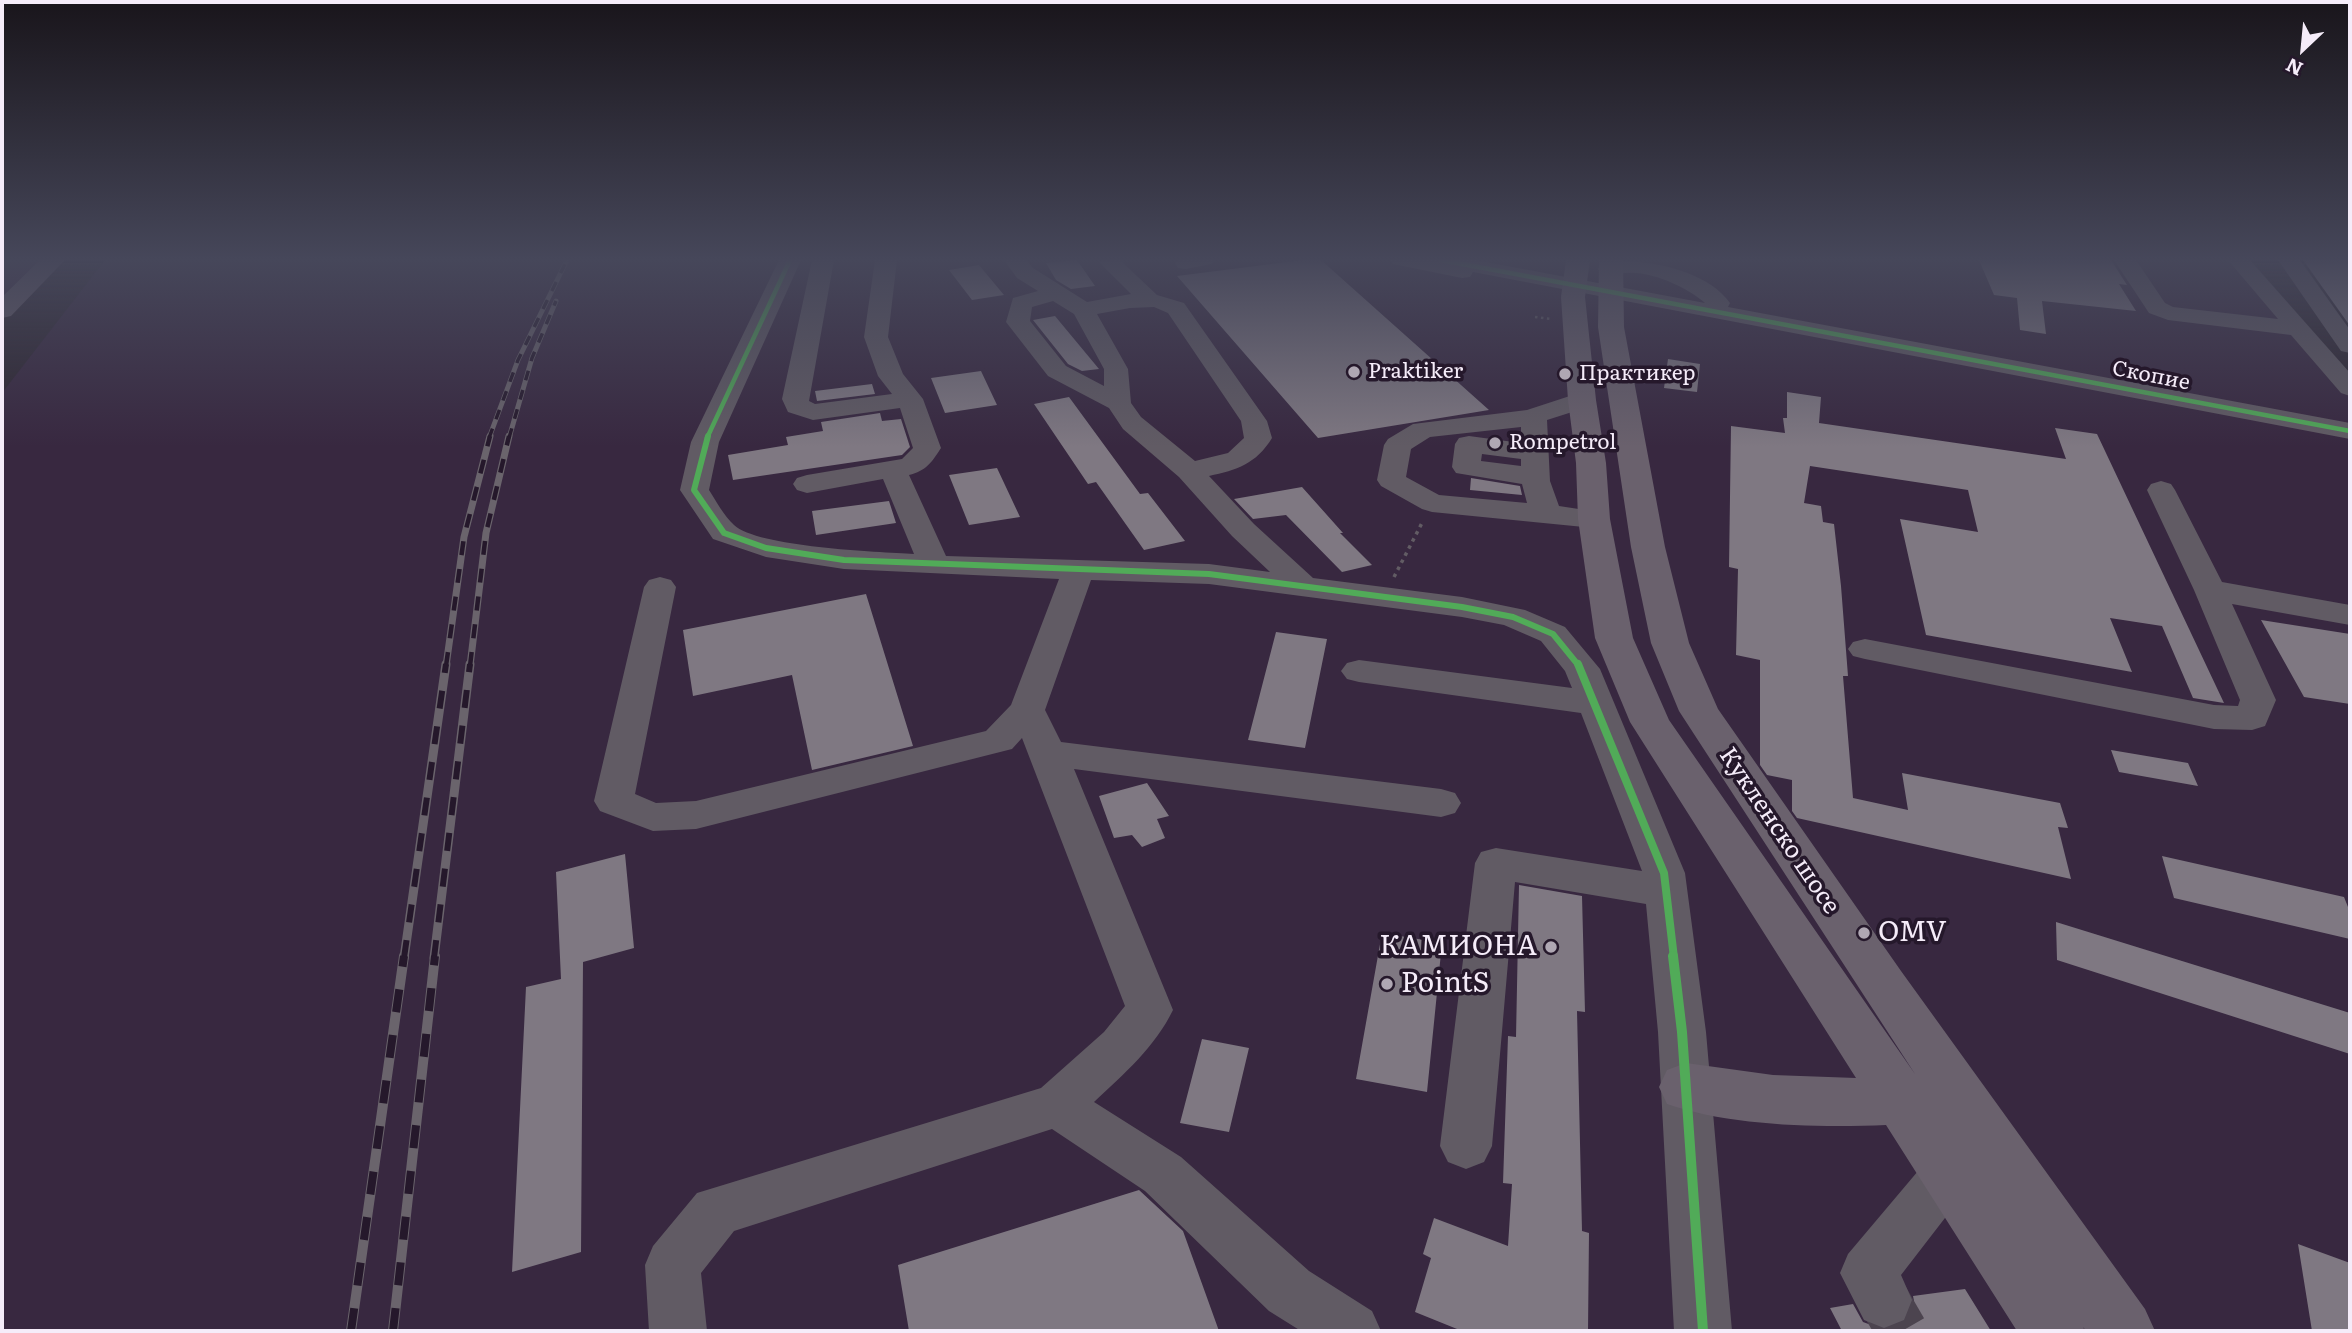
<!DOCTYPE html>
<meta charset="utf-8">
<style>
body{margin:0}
#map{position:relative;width:2352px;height:1333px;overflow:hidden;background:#2e2631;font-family:Literata,serif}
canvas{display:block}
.frame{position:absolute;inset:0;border:4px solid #f5ecf9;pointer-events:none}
.north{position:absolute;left:2268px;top:14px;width:70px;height:70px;-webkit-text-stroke:5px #25182b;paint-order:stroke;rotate:206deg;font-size:19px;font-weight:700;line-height:28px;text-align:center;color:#f5ecf9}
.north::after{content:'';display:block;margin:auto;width:24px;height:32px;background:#f5ecf9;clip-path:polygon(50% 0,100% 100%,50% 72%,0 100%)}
</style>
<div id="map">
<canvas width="2352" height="1333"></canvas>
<div class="frame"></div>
<div class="north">N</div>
</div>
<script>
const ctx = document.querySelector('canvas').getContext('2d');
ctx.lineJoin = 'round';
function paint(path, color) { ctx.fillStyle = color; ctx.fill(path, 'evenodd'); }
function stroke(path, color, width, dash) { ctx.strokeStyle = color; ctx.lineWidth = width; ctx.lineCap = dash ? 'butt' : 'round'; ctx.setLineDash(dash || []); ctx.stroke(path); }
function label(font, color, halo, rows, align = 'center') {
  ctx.font = font + ' Literata,serif'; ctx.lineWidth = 7; ctx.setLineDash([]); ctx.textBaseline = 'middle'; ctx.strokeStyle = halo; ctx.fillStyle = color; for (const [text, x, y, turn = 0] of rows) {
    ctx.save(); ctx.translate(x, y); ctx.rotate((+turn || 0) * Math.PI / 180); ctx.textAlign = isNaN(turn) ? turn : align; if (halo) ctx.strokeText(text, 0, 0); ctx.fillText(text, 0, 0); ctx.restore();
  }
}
const built = new Path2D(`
 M105 260H2249L2350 384V1331H2V393Z`);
const green = new Path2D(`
 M2 260H43L2 302Z`);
const building = new Path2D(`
 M1077 260 1095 286 1071 289 1056 280 1046 263Z
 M1303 260H1321L1489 410 1318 438 1177 276Z
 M1979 260H2111L2127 285 2119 284 2136 311 2042 301 2046 334 2020 330 2017 298 1994 295Z
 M2303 260H2350V326Z
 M979 265 1004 295 972 300 949 270Z
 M1055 316 1099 369 1082 371 1068 364 1033 320Z
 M1668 359 1700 364 1697 392 1664 388Z
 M981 371 997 405 945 413 931 378Z
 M872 384 875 394 817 401 815 391Z
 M1787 392 1821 397 1819 423 2066 459 2055 428 2097 434 2224 703 2193 698 2162 626 2110 618 2132 672 1926 635 1900 519 1978 532 1968 490 1810 466 1804 503 1821 506 1823 522 1834 524 1841 586 1848 676H1843L1853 798 1908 810 1902 773 2060 803 2068 828 2058 827 2071 879 1797 818 1792 811V780L1767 775 1760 765V660L1736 655 1738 569 1729 567 1731 426 1785 433 1783 418H1787Z
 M1069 397 1140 494 1148 493 1185 541 1144 550 1096 482 1088 484 1034 404Z
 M880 413 882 421 901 419 910 447 902 455 733 480 728 455 788 445 786 437 823 431 821 422Z
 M997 468 1020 517 969 525 949 475Z
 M1471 478 1520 486 1522 495 1470 490Z
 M1302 487 1343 533H1340L1372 565 1342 572 1286 515 1253 519 1234 499Z
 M889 501 896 523 816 535 812 511Z
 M866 594 913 746 812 770 792 675 693 696 683 630Z
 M2261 620 2350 634V704L2304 697Z
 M1276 632 1327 639 1305 748 1248 740Z
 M2111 750 2188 763 2198 786 2119 772Z
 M1147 783 1169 816 1157 819 1165 838 1142 847 1132 835 1114 838 1099 796Z
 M625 854 634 948 583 962 581 1252 512 1272 526 987 561 979 556 872Z
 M2162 856 2344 897 2350 912V939L2174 898Z
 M1519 885 1582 896 1585 1012 1577 1011 1582 1231 1589 1233 1588 1331H1462L1415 1312 1431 1258 1423 1254 1434 1218 1508 1246 1512 1184 1503 1183 1508 1036 1516 1037Z
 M2056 922 2350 1013V1054L2057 960Z
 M1382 933 1442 943 1427 1092 1356 1079Z
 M1202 1039 1249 1048 1229 1132 1180 1123Z
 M1139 1190 1183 1231 1219 1331H909L898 1265Z
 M2298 1244 2350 1263V1331H2312Z
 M1965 1289 1991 1331H1842L1830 1308 1853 1304 1863 1322 1885 1330 1906 1321 1914 1301 1913 1296Z`);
const minorTunnel = new Path2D(`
 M1884 1300 1902 1331`);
const pathFar1 = new Path2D(`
 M1535 317 1551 319`);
const path = new Path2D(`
 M1394 577 1422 523`);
const minor = new Path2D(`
 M779 260H801L719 442 709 490C716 501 724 516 734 525 757 547 878 552 914 554L883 479 807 493 797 490 793 484 797 478 807 475 902 459 913 448 900 408 813 420 788 412 782 399 812 260H834L809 401 815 404 892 394 878 376 864 337 875 260H897L888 337 903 374 923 399 941 448C932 462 926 471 909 475L946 556 1209 564 1270 572 1232 536 1179 477 1123 429 1109 408 1048 376 1006 322 1013 298 1038 291 1017 278 1004 260H1026L1033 268 1087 302 1131 294 1098 261 1120 260 1157 295 1184 303 1267 421 1272 438C1256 464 1237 470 1209 476L1254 524 1313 578 1462 597 1525 610 1565 627 1600 669 1685 873 1706 1032 1732 1331H1674L1658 1032 1646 904 1515 882 1492 1146 1484 1162 1466 1169 1448 1162 1440 1146 1475 863 1481 852 1496 848 1642 871 1581 713 1359 682 1347 679 1341 671 1347 663 1359 660 1572 688 1565 671 1541 641 1504 625 1462 617 1209 584 1091 580 1045 710 1061 742 1441 789 1455 793 1461 803 1455 813 1441 817 1074 769 1173 1010C1155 1047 1124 1074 1094 1102L1181 1157 1309 1271 1372 1311 1381 1331H1301L1269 1311 1145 1191 1052 1129 734 1231 701 1273 707 1331H649L645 1265 653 1246 697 1193 1041 1088 1104 1032 1125 1006 1022 738 1012 749 696 829 653 831 600 811 594 801 644 587 649 580 660 577 671 580 676 587 635 794 656 803 696 801 986 731 1011 705 1059 579 844 569 766 557 713 539 680 490 691 442ZM1053 301 1074 314 1104 369V386L1066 366 1030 321 1032 307ZM1154 307 1168 313 1241 421 1244 438 1228 453 1195 461 1141 417 1131 403 1128 369 1097 314 1130 308Z
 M1177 260H1215L1211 264 1186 269 1178 268 1175 263Z
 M1389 260H1475L1705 303C1689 289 1658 274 1635 273 1623 272 1612 276 1601 274L1598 269 1601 264C1639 255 1708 270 1730 303L1728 307 2350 423V439L1473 272 1470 277 1462 278 1393 264Z
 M2114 260H2136L2165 303 2173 307 2278 319 2228 260H2250L2350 373V396L2341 393 2291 335 2168 320 2149 313Z
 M2278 260H2300L2350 330V353L2341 351Z
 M1582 392 1591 394 1595 400 1591 406 1547 420 1550 481 1559 506 1605 513 1609 519 1605 525 1594 528 1432 512 1422 509 1381 486 1377 480 1384 445 1388 439 1413 424 1527 410ZM1521 427V443L1469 436 1459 438 1455 444 1452 467 1456 473 1522 484 1527 503 1439 495 1406 477 1411 449 1430 437ZM1482 454 1521 459V466L1481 461Z
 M2161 481 2171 484 2175 490 2222 582 2350 605V625L2232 604 2276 700 2265 726 2252 730 2214 729 1865 659 1853 656 1848 649 1853 642 1865 639 2214 705 2238 706 2240 700 2194 590 2147 490 2151 484Z
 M1947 1151 1965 1158 1973 1175 1965 1192 1901 1275 1912 1300 1904 1320 1884 1328 1864 1320 1840 1273 1848 1254 1929 1158Z`);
const major = new Path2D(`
 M40 260H65L11 316 2 318V297Z
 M1566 260H1590L1585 297 1596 400 1606 463 1610 519 1633 638 1669 720 1915 1074 1679 711 1651 643 1631 547 1598 327 1599 260H1623L1624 327 1665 547 1689 643 1718 709 1901 971 2145 1309 2155 1331H2086L2083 1327 2085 1331H2017L1886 1125C1820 1128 1729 1126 1667 1104L1659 1087 1667 1070 1686 1063 1773 1075 1856 1078 1630 722 1595 638 1578 519 1576 463 1568 400 1561 297Z`);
const railFar3 = new Path2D(`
 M489 438 518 360 567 260
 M509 438 532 358 556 301`);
const railFar2 = new Path2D(`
 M446 666 464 537 490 436
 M470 666 486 533 509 436`);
const railFar1 = new Path2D(`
 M404 958 446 664
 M434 958 470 664`);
const rail = new Path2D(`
 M351 1331 404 956
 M393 1331 435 956`);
const cyclewayFar3 = new Path2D(`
 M1441 260 2350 431
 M707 438 790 260`);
const cyclewayFar2 = new Path2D(`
 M708 436 694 490 724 533 766 548 844 560 1209 574 1462 607 1513 617 1553 634 1579 666`);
const cyclewayFar1 = new Path2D(`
 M1578 664 1664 873 1674 958`);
const cycleway = new Path2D(`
 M1673 956 1682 1032 1703 1331`);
const markers = [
 [1354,372,7,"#afa7b3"],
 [1565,374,7,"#afa7b3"],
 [1495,443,7,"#afa7b3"],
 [1864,933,7,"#afa7b3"],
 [1551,947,7,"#afa7b3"],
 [1387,984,7,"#afa7b3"]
];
const farPoinames = [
 ["Praktiker",1368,372],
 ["Практикер",1579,374],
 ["Rompetrol",1509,443]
];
const farStreetnames = [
 ["Скопие",2151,376,11]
];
const streetNames = [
 ["Кукленско шосе",1779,831,56]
];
const nearPoinames = [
 ["OMV",1878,933],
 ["КАМИОНА",1537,947,"right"],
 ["PointS",1401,984]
];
paint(built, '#382840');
paint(green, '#402b48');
paint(building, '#7f7882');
stroke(minorTunnel, '#4c444f', 51, [51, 25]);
stroke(pathFar1, '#625c64', 2.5, [2.5, 3.5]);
stroke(path, '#625c64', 3.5, [3.5, 4.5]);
paint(minor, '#615b64');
paint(major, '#6a616d');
stroke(railFar3, '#6a646c', 5);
stroke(railFar2, '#6a646c', 7);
stroke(railFar1, '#6a646c', 9);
stroke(rail, '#6a646c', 10);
stroke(railFar3, '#25182b', 3.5, [10]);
stroke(railFar2, '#25182b', 4.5, [14]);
stroke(railFar1, '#25182b', 6, [18]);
stroke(rail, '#25182b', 8, [23]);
stroke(cyclewayFar3, '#51ab58', 4.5);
stroke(cyclewayFar2, '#51ab58', 6);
stroke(cyclewayFar1, '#51ab58', 8);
stroke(cycleway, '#51ab58', 10);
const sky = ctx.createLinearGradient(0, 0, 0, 447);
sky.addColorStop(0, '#19151b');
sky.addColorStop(0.58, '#46475a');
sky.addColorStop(1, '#46475a00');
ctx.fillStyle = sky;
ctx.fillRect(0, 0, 2352, 447);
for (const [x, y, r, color] of markers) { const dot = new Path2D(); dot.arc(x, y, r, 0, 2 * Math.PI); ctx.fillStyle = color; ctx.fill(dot); stroke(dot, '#25182b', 2.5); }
label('21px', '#f5ecf9', '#25182b', farPoinames, 'left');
label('21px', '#f5ecf9', '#25182b', farStreetnames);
label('24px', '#f5ecf9', '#25182b', streetNames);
label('28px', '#f5ecf9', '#25182b', nearPoinames, 'left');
</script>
